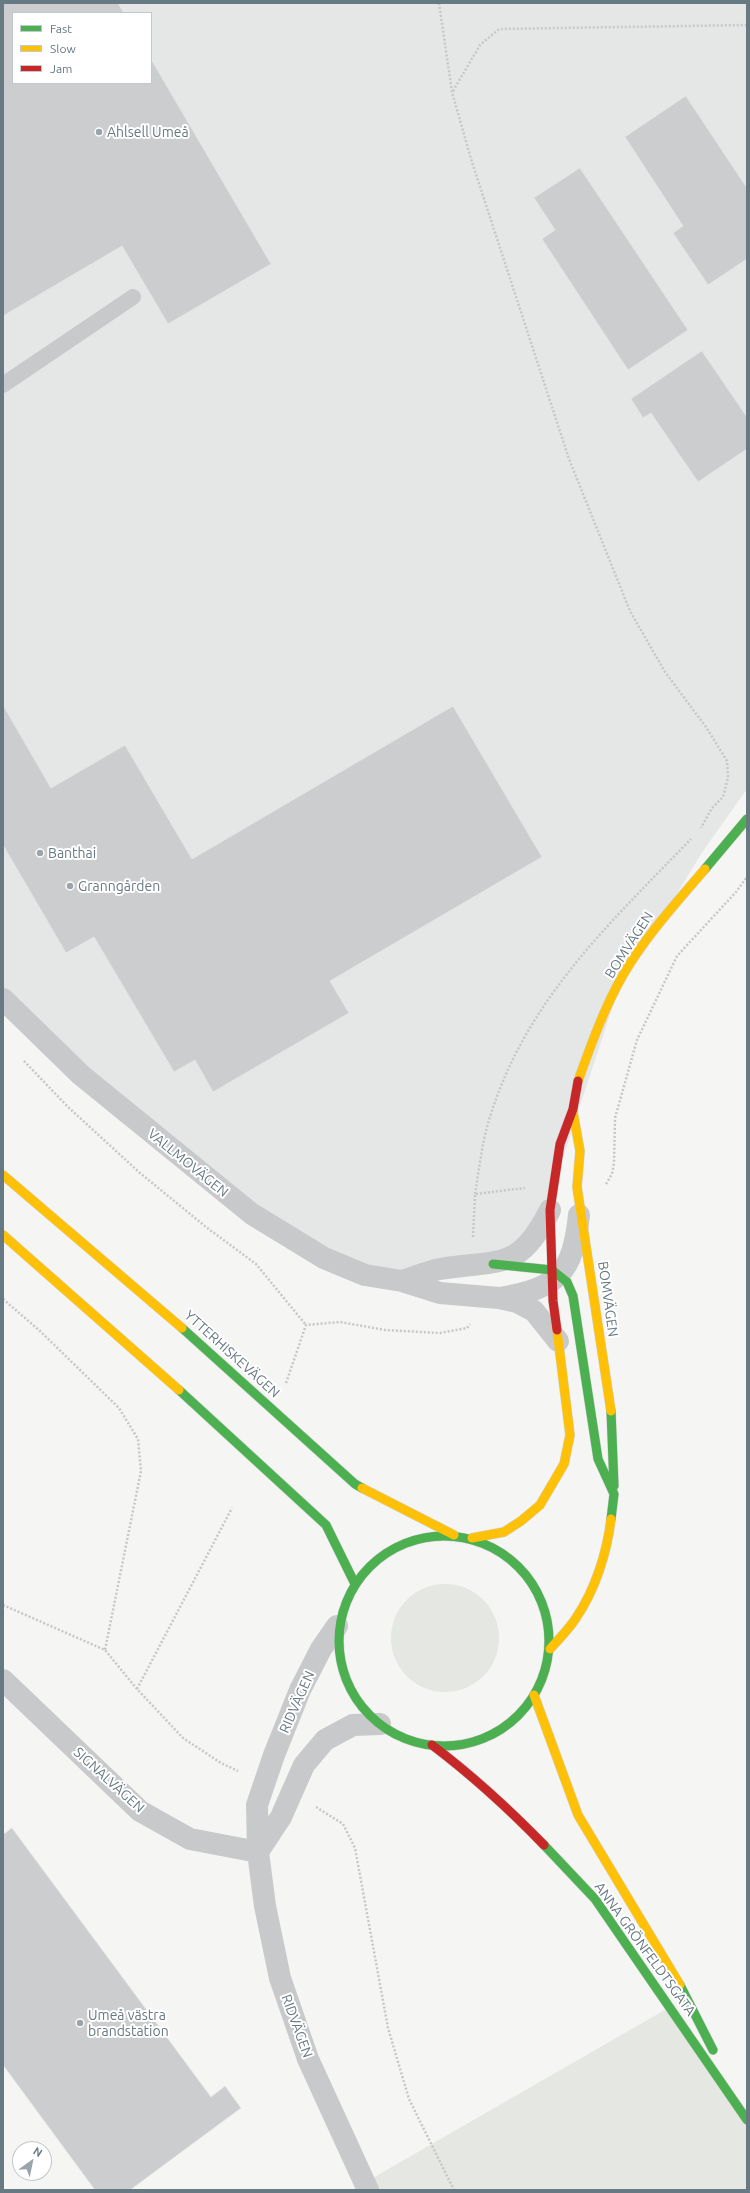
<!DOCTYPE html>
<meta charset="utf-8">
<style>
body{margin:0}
#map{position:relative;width:750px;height:2193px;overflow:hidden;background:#f5f5f4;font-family:Ubuntu,sans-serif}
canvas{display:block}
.frame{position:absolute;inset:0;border:4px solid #677983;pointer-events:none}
.legend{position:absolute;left:12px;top:12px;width:140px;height:72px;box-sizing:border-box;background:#fff;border:1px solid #c2c9cd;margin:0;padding:5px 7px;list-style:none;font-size:12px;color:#677983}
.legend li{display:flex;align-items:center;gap:8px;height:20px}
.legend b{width:20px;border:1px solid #c2c9cd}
.north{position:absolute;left:12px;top:2141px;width:40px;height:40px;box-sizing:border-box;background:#fff;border:1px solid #c2c9cd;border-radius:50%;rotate:33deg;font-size:11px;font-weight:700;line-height:16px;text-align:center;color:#677983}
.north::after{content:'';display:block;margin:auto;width:14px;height:18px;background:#99a4ab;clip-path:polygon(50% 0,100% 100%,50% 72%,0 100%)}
</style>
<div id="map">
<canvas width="750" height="2193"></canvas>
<div class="frame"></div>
<ul class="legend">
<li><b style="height:5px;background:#4caf50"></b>Fast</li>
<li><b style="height:5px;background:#ffc107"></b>Slow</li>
<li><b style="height:5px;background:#c62828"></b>Jam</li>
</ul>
<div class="north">N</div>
</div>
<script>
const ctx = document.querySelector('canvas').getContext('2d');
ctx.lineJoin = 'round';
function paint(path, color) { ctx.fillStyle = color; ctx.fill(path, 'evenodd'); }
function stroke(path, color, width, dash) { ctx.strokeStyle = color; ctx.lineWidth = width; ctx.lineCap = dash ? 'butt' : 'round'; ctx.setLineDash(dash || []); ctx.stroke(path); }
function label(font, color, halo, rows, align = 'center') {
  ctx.font = font + ' Ubuntu,sans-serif'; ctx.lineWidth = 4; ctx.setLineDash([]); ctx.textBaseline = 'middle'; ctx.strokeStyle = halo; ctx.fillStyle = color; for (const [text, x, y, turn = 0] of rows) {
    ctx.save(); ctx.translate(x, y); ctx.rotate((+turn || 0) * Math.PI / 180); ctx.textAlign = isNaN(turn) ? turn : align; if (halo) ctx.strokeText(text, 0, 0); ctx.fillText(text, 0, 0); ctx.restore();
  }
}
const built = new Path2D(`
 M3 3H747V789L703 851 659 923 623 975 554 1185 520 1254 402 1281 324 1258 3 999ZM13 13H151V83H13Z`);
const green = new Path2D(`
 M391 1638a54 54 0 1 1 108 0a54 54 0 1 1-108 0Z
 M670 2007 747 2120V2190H368L364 2183Z`);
const building = new Path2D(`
 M3 3H118L124 13H13V83H151V59L271 264 168 324 122 246 3 316Z
 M686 96 747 188V259L708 285 673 233 683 226 625 137Z
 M580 168 688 330 628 370 542 239 555 230 534 198Z
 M702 351 747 417V449L698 482 651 413 643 418 631 399Z
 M3 705 51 788 125 745 192 859 453 706 542 857 330 981 349 1013 213 1092 195 1060 174 1072 94 937 66 953 3 845Z
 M12 1828 211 2097 225 2086 241 2108 130 2190H95L3 2065V1835Z`);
const path = new Path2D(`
 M439 3 452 92 471 159 569 459 630 611 665 672 706 727 727 761 728 778 723 797 712 808 701 828
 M453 91 480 45 499 29 747 25
 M24 1061 68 1107 140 1173 206 1227 256 1264 306 1325
 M606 1184 612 1174 614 1163 615 1118 637 1040 677 956 736 892 747 877
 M475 1194C479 1170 482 1143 489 1120 525 1001 608 925 691 839
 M473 1237 475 1194 525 1188
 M3 1299 40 1331 119 1408 138 1439 141 1471 105 1650
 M286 1383 306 1325 340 1322 385 1330 440 1333 467 1328 470 1324
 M3 1605 105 1650 137 1689 183 1738 221 1763 238 1771
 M137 1689 232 1508
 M316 1807 343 1824 355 1848 388 2028 409 2099 454 2190`);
const lane = new Path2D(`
 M3 385 133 297`);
const street = new Path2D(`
 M3 999 81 1075 252 1214 324 1258 365 1275 402 1281 440 1293 499 1298 517 1302 534 1311 558 1341
 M402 1281C415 1277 428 1271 440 1269 500 1259 519 1272 550 1210
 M500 1298C558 1288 573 1273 579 1215
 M337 1626 321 1649 300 1690 274 1755 257 1805 258 1852 265 1906 280 1978 308 2059 368 2190
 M3 1680 140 1811 190 1839 258 1852
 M258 1852 281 1817 304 1765 325 1740 353 1725 380 1724`);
const fast = new Path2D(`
 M705 869 747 819
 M493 1264 552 1270 567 1282 573 1296 598 1459 614 1494 611 1519
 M182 1328 355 1484 362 1488
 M179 1390 326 1525 355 1584
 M611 1411 614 1486
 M339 1641a105 105 0 1 1 210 0a105 105 0 1 1-210 0Z
 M544 1845 595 1899 747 2120
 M680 1985 713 2050`);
const slow = new Path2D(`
 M578 1081C591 1045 604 1008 623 975 645 937 676 903 705 869
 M573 1112 580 1151 577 1187 611 1411
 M3 1175 182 1328
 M3 1235 179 1390
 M362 1488 454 1535
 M472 1538 504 1532 521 1521 540 1505 564 1464 570 1435 557 1330
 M550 1649C559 1639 569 1629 576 1618 595 1590 607 1553 611 1519
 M534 1695 578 1815 680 1985`);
const jam = new Path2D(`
 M557 1330 553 1301 550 1210 560 1144 573 1109 578 1081
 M432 1745C473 1776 509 1809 544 1845`);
const markers = [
 [99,132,4,"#99a4ab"],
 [40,853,4,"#99a4ab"],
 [70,886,4,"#99a4ab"],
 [80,2023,4,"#99a4ab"]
];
const poiNames = [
 ["Ahlsell Umeå",107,132],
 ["Banthai",48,853],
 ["Granngården",78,886],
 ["Umeå västra",88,2015],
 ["brandstation",88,2031]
];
const streetNames = [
 ["BOMVÄGEN",629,945,-57],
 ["VALLMOVÄGEN",188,1163,39],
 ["BOMVÄGEN",608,1299,82],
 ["YTTERHISKEVÄGEN",232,1354,42],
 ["RIDVÄGEN",297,1702,-66],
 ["SIGNALVÄGEN",109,1780,42],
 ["ANNA GRÖNFELDTSGATA",645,1949,54],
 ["RIDVÄGEN",297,2026,70]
];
paint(built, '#e5e7e7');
paint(green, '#e4e7e2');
paint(building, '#cccdce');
stroke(building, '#e4e4e4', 1);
stroke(fast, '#d1d2d2', 10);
stroke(slow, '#d1d2d2', 10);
stroke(jam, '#d1d2d2', 10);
stroke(path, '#c5c7c8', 2.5, [2, 2]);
stroke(lane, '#c8c9ca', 16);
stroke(street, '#c8c9ca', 22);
stroke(fast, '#4caf50', 9);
stroke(slow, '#ffc107', 9);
stroke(jam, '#c62828', 9);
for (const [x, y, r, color] of markers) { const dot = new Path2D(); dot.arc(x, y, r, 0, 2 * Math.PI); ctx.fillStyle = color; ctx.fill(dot); stroke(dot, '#fff', 1.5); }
label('14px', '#677983', '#fff', poiNames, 'left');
label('14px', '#677983', '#fff', streetNames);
</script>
